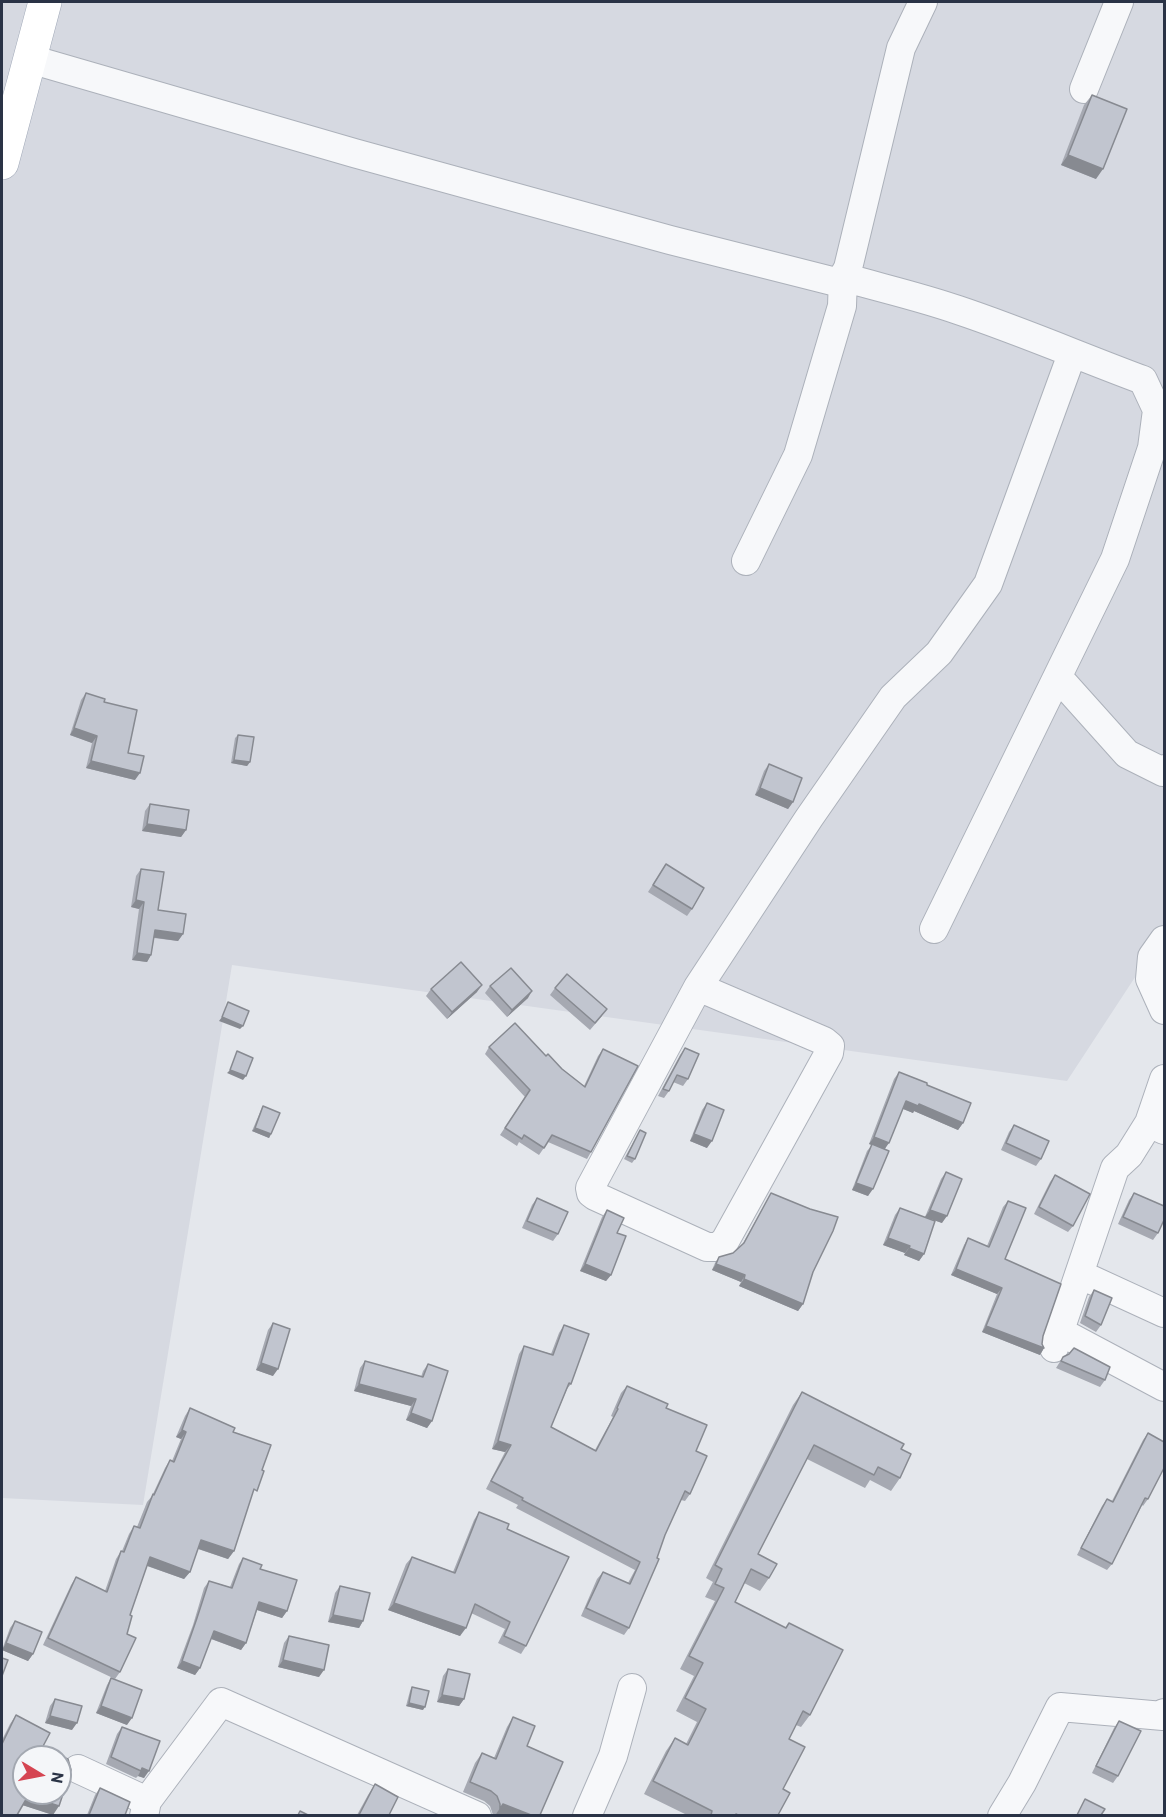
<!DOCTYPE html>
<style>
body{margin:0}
#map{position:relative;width:1166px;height:1817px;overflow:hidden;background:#e4e7ec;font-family:Barlow,sans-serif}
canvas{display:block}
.frame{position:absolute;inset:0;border:3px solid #2a3346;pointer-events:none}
.north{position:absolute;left:12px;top:1745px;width:60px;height:60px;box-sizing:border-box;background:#f4f6f9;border:2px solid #a3a8b1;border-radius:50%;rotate:100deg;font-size:16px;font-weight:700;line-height:24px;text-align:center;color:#2a3346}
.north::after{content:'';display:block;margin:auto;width:21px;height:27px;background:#d54552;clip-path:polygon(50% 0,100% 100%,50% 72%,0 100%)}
</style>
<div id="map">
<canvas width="1166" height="1817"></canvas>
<div class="frame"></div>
<div class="north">N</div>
</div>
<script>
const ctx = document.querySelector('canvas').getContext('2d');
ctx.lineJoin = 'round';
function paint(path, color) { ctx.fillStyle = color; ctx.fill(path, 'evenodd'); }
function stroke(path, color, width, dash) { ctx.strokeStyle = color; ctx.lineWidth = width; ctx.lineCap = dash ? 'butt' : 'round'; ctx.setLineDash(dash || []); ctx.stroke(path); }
const built = new Path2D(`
 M2 2H1164V933L1067 1081 232 965 143 1505 2 1498Z`);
const minor = new Path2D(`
 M30 59 354 153 670 240 836 282 843 277 848 268 901 48 923 2
 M1084 89 1119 2
 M746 561 798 455 842 306 843 277C881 288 921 297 958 310 1021 331 1081 357 1143 380L1157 410 1152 448 1115 559 934 929
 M1058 677 1127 754 1163 772 1164 769
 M1164 940 1152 957 1150 979 1164 1010
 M698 987 824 1041 830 1046 829 1053 725 1241 718 1247H707L595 1196 591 1193 590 1188 698 987 809 818 893 697 939 653 988 584 1072 354
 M1149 1123 1164 1079
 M1079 1274 1164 1313
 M1059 1331 1164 1387
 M1054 1348 1115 1168 1129 1155 1149 1123 1164 1130
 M78 1769 147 1801
 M144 1816 147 1801 221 1702 477 1816
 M587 1816 613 1756 632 1688
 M1002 1816 1022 1783 1060 1707 1163 1716 1164 1713`);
const major = new Path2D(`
 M2 163 45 2`);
const wall = new Path2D(`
 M1092 95 1096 179 1061 165 1084 105Z
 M86 693 104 702 128 753 135 780 86 768 92 743 70 735 81 700Z
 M238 735 250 762 247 766 231 763 235 738Z
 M769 764 793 802 788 809 755 795 764 771Z
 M150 804 186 830 181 837 142 831 145 811Z
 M666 864 692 909 687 916 648 892Z
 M141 869 158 910 183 934 178 941 154 938 151 955 147 962 132 960 139 909 131 907 136 876Z
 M490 986 528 998 507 1017 485 993Z
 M555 988 602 1016 590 1030 550 995Z
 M431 989 477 992 447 1019 426 996Z
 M489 1047 546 1056 584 1086 598 1056 603 1049 591 1152 587 1159 548 1142 539 1155 519 1142 517 1146 500 1135 525 1097 485 1054Z
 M685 1048 688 1079 683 1086 673 1082 669 1091 664 1098 658 1096 680 1055Z
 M899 1072 927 1085 963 1123 958 1130 914 1111 913 1113 903 1109 885 1149 868 1196 852 1190 867 1151 872 1145 869 1144 894 1079Z
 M707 1103V1148L690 1141 702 1110Z
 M263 1106 271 1134 269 1138 252 1131 261 1110Z
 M1014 1125 1041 1159 1036 1166 1001 1150 1009 1132Z
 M640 1130 635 1159 632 1163 624 1159Z
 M946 1172 942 1223 925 1217 941 1179Z
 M1055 1175 1073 1226 1068 1232 1034 1214 1050 1182Z
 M771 1193 813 1272 803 1304 798 1311 739 1286 741 1282 712 1270 715 1263 719 1257 733 1253 742 1245Z
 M1134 1193 1158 1233 1153 1240 1118 1224 1129 1200Z
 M537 1198 558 1234 553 1241 522 1228 532 1205Z
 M1008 1201 1005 1259 1043 1336 1042 1344 1044 1348 1040 1355 982 1332 997 1294 951 1275 964 1245 968 1238 987 1246 1003 1207Z
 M900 1208 924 1254 919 1261 904 1255 905 1253 883 1245 895 1215Z
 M607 1210 617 1233 611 1275 606 1281 580 1271 602 1217Z
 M1094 1290 1101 1325 1096 1332 1080 1323 1089 1297Z
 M273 1323V1376L256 1370 268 1330Z
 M564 1325 571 1384 567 1389 551 1427 595 1450 613 1417 611 1416 621 1393 627 1386 666 1408 696 1451 690 1494 685 1501 681 1500 665 1535 629 1628 624 1635 581 1616 597 1579 603 1572 628 1583 635 1570 516 1508 518 1505 486 1489 505 1452 492 1449 519 1354 524 1346 551 1354 559 1333Z
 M1063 1357 1105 1380 1100 1387 1056 1368Z
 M365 1361 421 1377 423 1371 428 1364 432 1421 427 1428 406 1420 411 1406 354 1391 360 1368Z
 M802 1392 900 1478 891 1491 870 1480 865 1488 807 1459 758 1554 769 1578 760 1591 744 1583 735 1602 785 1628 789 1623 810 1715 801 1727 796 1725 789 1739 783 1789 778 1815H687L644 1794 666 1751 675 1738 686 1744 697 1722 676 1711 694 1676 680 1669 715 1601 705 1597 713 1582 706 1578 793 1405Z
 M190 1408 233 1432 251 1498 234 1551 228 1559 198 1549 190 1572 184 1579 147 1566 130 1615 120 1672 115 1679 43 1645 71 1585 76 1577 105 1591 116 1559 121 1551H122L129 1534 134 1526 137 1527 147 1502 152 1496 165 1468 170 1460 172 1461 181 1439 176 1437 185 1416Z
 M1148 1433V1499L1143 1506 1142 1505 1112 1564 1107 1570 1077 1555 1102 1506 1107 1499 1112 1501 1143 1440Z
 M479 1512 507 1529 526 1646 521 1654 498 1643 505 1629 471 1613 460 1636 388 1610 406 1564 412 1557 453 1572 474 1520Z
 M243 1558 260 1569 287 1611 282 1618 257 1610 246 1643 241 1650 211 1639 200 1668 195 1675 177 1668 193 1625 204 1588 209 1581 230 1587 239 1564Z
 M340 1586 363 1621 359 1628 328 1622 335 1593Z
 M15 1621 33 1654 28 1661 2 1650 10 1628Z
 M289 1636 319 1677 278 1667 284 1643Z
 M448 1669 464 1699 459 1706 437 1702 443 1676Z
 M111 1678 127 1725 96 1713 107 1685Z
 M412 1687 423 1710 406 1706 410 1691Z
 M55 1699 72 1730 45 1723 50 1706Z
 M16 1715 41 1750 53 1815 23 1805 2 1815V1740L10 1724Z
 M513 1717 527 1746 563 1762 495 1815H493L490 1806 484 1801 463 1792 475 1763 482 1753 494 1758 507 1727Z
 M1119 1721 1118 1776 1113 1783 1092 1773 1114 1728Z
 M122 1727 160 1741 144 1778 138 1776 136 1778 106 1764 117 1734Z
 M375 1784 389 1815H357L368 1795Z
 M100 1788 125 1815H87L95 1795Z`);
const shadedWall = new Path2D(`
 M1068 155 1103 169 1096 179 1061 165Z
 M74 728 97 736 92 743 70 735Z
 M234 760 250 762 247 766 231 763Z
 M91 761 140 773 135 780 86 768Z
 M760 788 793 802 788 809 755 795Z
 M147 824 186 830 181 837 142 831Z
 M136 900 144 902 139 909 131 907Z
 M155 930 183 934 178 941 150 937Z
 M137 953 151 955 147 962 132 960Z
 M482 985 477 992 447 1019 452 1012Z
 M532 991 528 998 507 1017 512 1010Z
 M222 1017 243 1026 240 1029 219 1021Z
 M230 1070 246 1076 243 1080 227 1073Z
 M906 1101 919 1104 963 1123 958 1130 914 1111 913 1113 901 1108Z
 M255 1128 271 1134 269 1138 252 1131Z
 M694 1134 712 1141 707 1148 690 1141Z
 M874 1137 889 1143 884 1150 869 1144Z
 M856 1183 873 1189 868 1196 852 1190Z
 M930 1210 947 1216 942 1223 925 1217Z
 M888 1238 910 1246 905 1253 883 1245Z
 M909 1248 924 1254 919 1261 904 1255Z
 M585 1264 611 1275 606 1281 580 1271Z
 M716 1264 745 1275 741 1282 712 1270Z
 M956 1269 1002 1288 997 1294 951 1275Z
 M744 1279 803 1304 798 1311 739 1286Z
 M986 1326 1044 1348 1040 1355 982 1332Z
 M261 1363 278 1369 273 1376 256 1370Z
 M359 1384 416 1399 411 1406 354 1391Z
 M411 1413 432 1421 427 1428 406 1420Z
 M182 1430 186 1432 181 1439 176 1437Z
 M498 1441 511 1445 505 1452 492 1449Z
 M201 1540 234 1551 228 1559 196 1548Z
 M150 1557 190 1572 184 1579 145 1565Z
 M259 1602 287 1611 282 1618 254 1609Z
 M394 1603 466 1628 460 1636 388 1610Z
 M333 1615 363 1621 359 1628 328 1622Z
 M214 1631 246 1643 241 1650 209 1638Z
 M6 1643 33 1654 28 1661 2 1650Z
 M283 1660 324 1670 319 1677 278 1667Z
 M182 1661 200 1668 195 1675 177 1668Z
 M442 1695 464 1699 459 1706 437 1702Z
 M409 1703 425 1707 423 1710 406 1706Z
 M101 1706 132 1718 127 1725 96 1713Z
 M50 1716 77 1723 72 1730 45 1723Z
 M142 1768 149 1771 144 1778 138 1776Z
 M28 1796 59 1806 53 1815 22 1805Z
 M503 1804 531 1815H500L496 1814Z`);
const building = new Path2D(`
 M1092 95 1127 109 1103 169 1068 155Z
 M86 693 105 699 104 702 137 710 128 753 144 756 140 773 91 761 97 736 74 728Z
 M238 735 254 737 250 762 234 760Z
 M769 764 802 778 793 802 760 788Z
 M150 804 189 810 186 830 147 824Z
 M666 864 704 888 692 909 653 885Z
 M141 869 164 872 158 910 186 914 183 934 155 930 151 955 137 953 144 902 136 900Z
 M461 962 482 985 452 1012 431 989Z
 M511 968 532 991 512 1010 490 986Z
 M567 974 607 1009 595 1023 555 988Z
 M228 1002 249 1011 243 1026 222 1017Z
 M515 1023 546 1056 548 1054 562 1069 585 1087 603 1049 638 1066 591 1152 552 1135 544 1148 524 1135 522 1139 505 1128 530 1090 489 1047Z
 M685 1048 699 1054 688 1079 677 1075 669 1091 663 1089Z
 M237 1051 253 1058 246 1076 230 1070Z
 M899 1072 927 1083V1085L971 1103 963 1123 919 1104 918 1106 906 1101 889 1143 874 1137Z
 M707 1103 724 1110 712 1141 694 1134Z
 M263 1106 280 1113 271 1134 255 1128Z
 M1014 1125 1049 1141 1041 1159 1006 1143Z
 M640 1130 646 1133 635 1159 627 1156Z
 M872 1144 889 1151 873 1189 856 1183Z
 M946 1172 962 1179 947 1216 930 1210Z
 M1055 1175 1090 1194 1073 1226 1039 1207Z
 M771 1193 810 1209 838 1217 833 1231 813 1272 803 1304 744 1279 745 1275 716 1264 719 1257 733 1253 744 1243Z
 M1134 1193 1164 1206V1220L1158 1233 1123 1217Z
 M537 1198 568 1212 558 1234 527 1221Z
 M1008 1201 1026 1208 1005 1259 1061 1284 1043 1336 1042 1344 1044 1348 986 1326 1002 1288 956 1269 968 1238 989 1247Z
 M900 1208 935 1221 924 1254 909 1248 910 1246 888 1238Z
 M607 1210 624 1218 617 1233 626 1236 611 1275 585 1264Z
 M1094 1290 1112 1298 1101 1325 1085 1316Z
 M273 1323 290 1329 278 1369 261 1363Z
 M564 1325 589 1334 571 1384 569 1383 551 1427 596 1451 618 1409 617 1408 627 1386 668 1404 666 1408 707 1425 696 1451 707 1456 690 1494 685 1491 665 1535 657 1558 659 1559 629 1628 586 1608 603 1572 630 1584 640 1562 522 1500 523 1498 491 1481 511 1445 498 1441 524 1346 553 1355Z
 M1074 1348 1110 1367 1105 1380 1061 1361 1063 1357 1069 1354Z
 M365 1361 423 1377 428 1364 448 1371 432 1421 411 1413 416 1399 359 1384Z
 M802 1392 904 1444 901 1449 911 1454 900 1478 878 1467 874 1475 814 1445 758 1554 777 1564 769 1578 751 1569 735 1602 786 1628 789 1623 843 1650 810 1715 803 1711 789 1739 805 1747 783 1789 790 1793 778 1815H738L736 1814 735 1815H711L712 1811 653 1781 675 1738 688 1745 706 1709 685 1698 703 1663 689 1656 724 1588 715 1584 722 1569 715 1565Z
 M190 1408 235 1428 233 1432 271 1445 262 1470 264 1471 257 1491 254 1489 234 1551 201 1540 190 1572 150 1557 130 1615 132 1616 127 1634 136 1638 120 1672 48 1638 76 1577 107 1592 121 1551 124 1552 134 1526 140 1528 153 1494 154 1495 170 1460 174 1462 186 1432 182 1430Z
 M1148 1433 1164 1442V1468L1148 1499 1145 1498 1112 1564 1081 1548 1107 1499 1113 1502Z
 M479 1512 509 1524 507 1529 569 1557 526 1646 504 1636 510 1622 475 1604 466 1628 394 1603 412 1557 455 1573Z
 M243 1558 262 1565 260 1569 297 1580 287 1611 259 1602 246 1643 214 1631 200 1668 182 1661 197 1618 209 1581 232 1588Z
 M340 1586 370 1593 363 1621 333 1615Z
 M15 1621 42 1632 33 1654 6 1643Z
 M289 1636 329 1645 324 1670 283 1660Z
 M2 1658 8 1660 2 1676Z
 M448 1669 470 1674 464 1699 442 1695Z
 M111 1678 142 1690 132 1718 101 1706Z
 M412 1687 429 1691 425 1707 409 1703Z
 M55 1699 82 1706 77 1723 50 1716Z
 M16 1715 50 1733 41 1750 68 1759 71 1770 59 1806 28 1796 17 1815H2V1744ZM24 1757H60V1793H24Z
 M513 1717 535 1726 527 1746 563 1762 540 1815H531L503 1804 500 1809V1804L497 1796 491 1791 470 1782 482 1753 496 1759Z
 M1119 1721 1141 1731 1118 1776 1096 1766Z
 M122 1727 160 1741 149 1771 142 1768 141 1771 111 1757Z
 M375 1784 398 1797 389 1815H359Z
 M100 1788 130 1802 125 1815H89Z
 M1085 1799 1105 1809 1101 1815H1077Z
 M300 1811 308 1815H298Z`);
paint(built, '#d6d9e1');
stroke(minor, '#acb1ba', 30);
stroke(major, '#a2aab9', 34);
stroke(minor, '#f7f8fa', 28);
stroke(major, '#fff', 33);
paint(wall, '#a6a9b2');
paint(shadedWall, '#878a91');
paint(building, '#c1c5cf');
stroke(building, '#878a91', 1.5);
</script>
